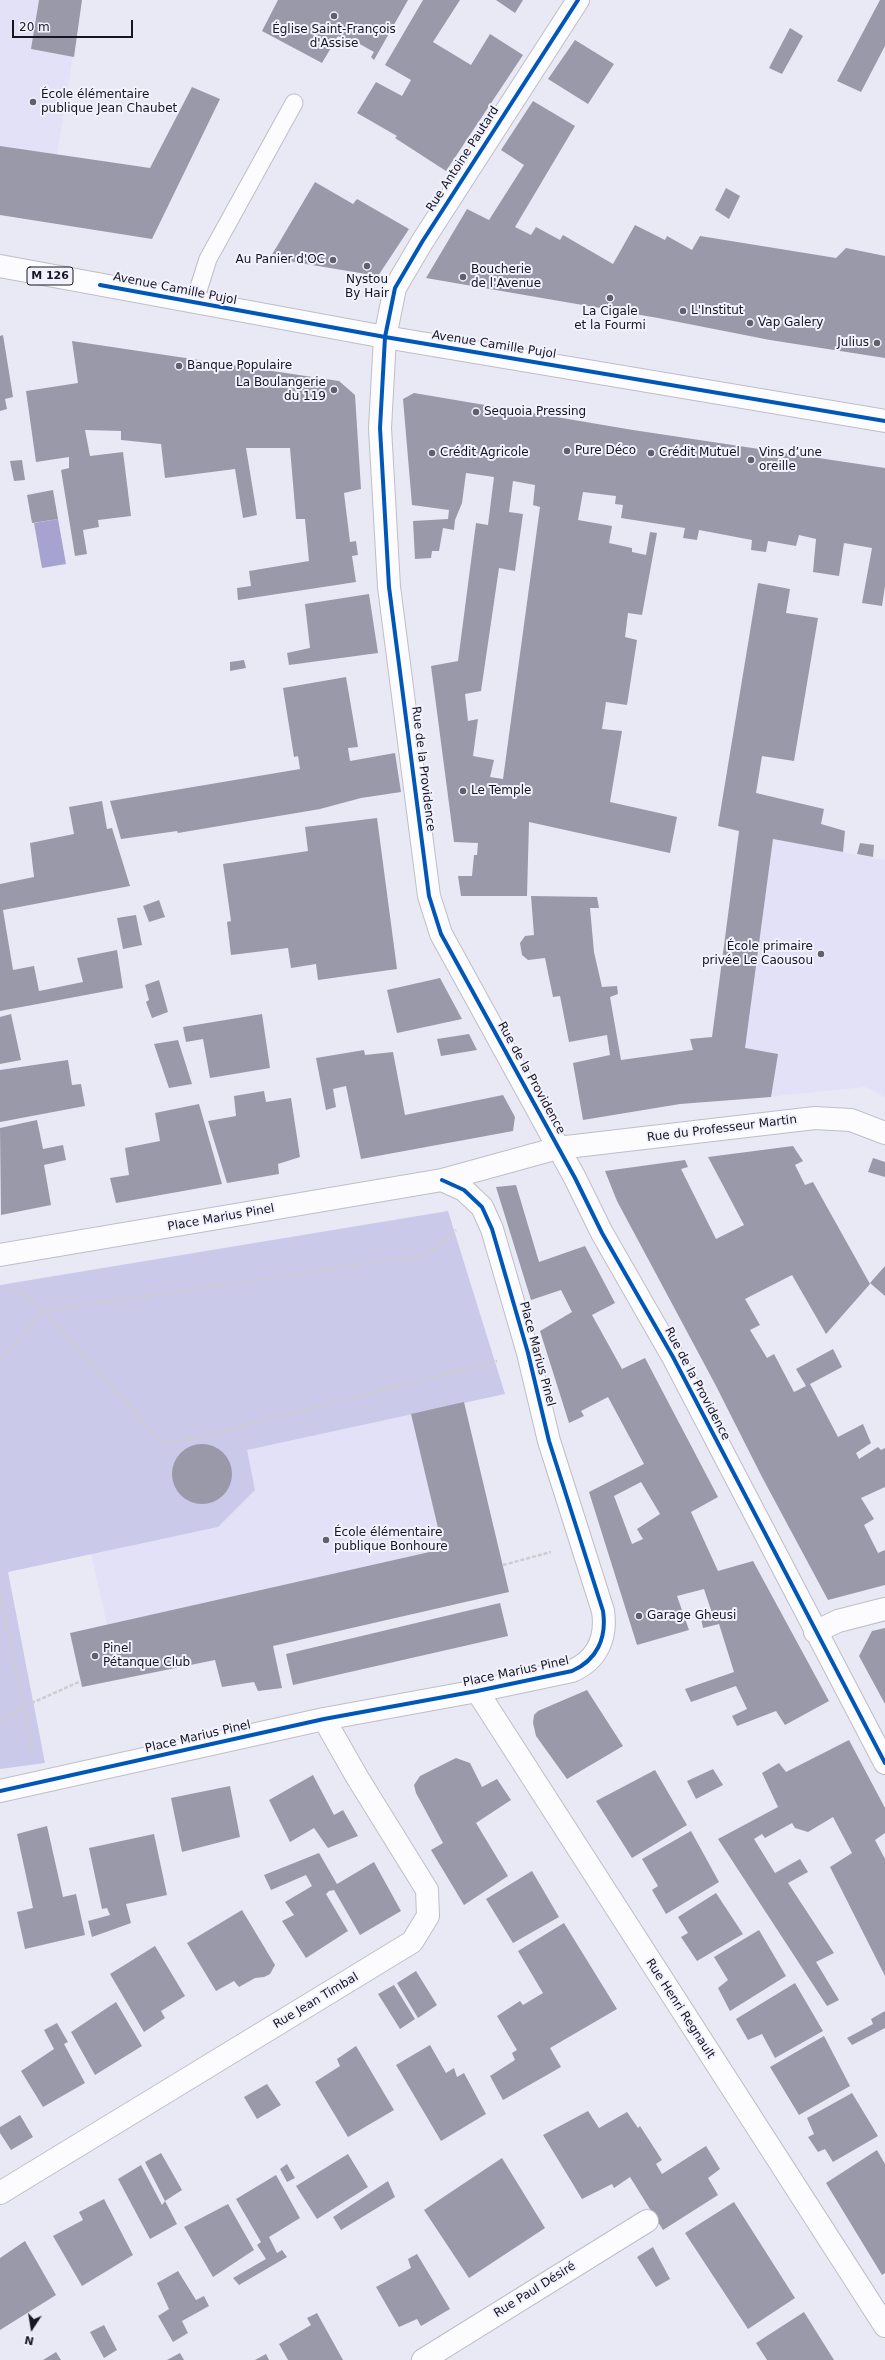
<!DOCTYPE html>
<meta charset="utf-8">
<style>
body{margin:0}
#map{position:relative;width:885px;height:2360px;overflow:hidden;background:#e9e9f5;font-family:"DejaVu Sans",sans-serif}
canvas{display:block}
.north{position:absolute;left:12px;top:2308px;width:40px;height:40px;-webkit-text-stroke:3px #f2f1fe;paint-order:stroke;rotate:192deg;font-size:11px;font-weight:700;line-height:16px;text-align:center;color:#161520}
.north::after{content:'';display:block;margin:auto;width:14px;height:18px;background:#161520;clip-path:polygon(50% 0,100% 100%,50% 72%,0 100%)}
.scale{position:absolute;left:12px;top:20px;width:121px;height:18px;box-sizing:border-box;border:2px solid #161520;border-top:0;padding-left:5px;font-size:12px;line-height:14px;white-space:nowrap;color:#161520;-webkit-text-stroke:3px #f2f1fe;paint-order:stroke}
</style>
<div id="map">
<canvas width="885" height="2360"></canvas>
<div class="north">N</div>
<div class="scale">20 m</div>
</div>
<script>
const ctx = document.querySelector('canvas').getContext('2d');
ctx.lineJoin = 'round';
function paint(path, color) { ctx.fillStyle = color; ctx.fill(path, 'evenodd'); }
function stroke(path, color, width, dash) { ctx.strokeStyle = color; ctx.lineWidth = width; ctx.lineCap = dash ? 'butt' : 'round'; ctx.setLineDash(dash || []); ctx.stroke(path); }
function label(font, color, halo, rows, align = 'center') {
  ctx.font = font + ' "DejaVu Sans",sans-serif'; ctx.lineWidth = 4; ctx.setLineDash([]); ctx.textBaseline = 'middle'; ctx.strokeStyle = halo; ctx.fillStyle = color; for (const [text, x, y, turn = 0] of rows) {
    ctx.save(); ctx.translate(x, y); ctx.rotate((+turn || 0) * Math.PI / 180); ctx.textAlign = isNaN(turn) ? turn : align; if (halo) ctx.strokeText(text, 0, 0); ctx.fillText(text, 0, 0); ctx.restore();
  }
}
const built = new Path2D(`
 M0 0H82L57 155 0 146Z
 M773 839 885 860V1097L865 1087 737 1100Z
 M464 1402 509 1592 273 1646 282 1688 258 1691 254 1682 222 1687 215 1660 107 1625 91 1553 218 1527 246 1450Z`);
const green = new Path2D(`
 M448 1211 505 1394 247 1450 255 1490 218 1527 8 1572 45 1763 0 1769V1285Z`);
const water = new Path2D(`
 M58 519 66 564 42 568 34 523Z`);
const building = new Path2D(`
 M39 0H82L74 57 31 49Z
 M278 0H408L374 60 371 57 374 52 358 43 355 48 351 46 352 44 338 36 322 63 262 31Z
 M423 0H460L433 42 471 65 490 34 523 55 446 171 395 138 397 136 357 113 376 82 402 96 411 80 385 65Z
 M496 0H523L515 13Z
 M880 0H885V46L861 92 837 81Z
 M790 28 803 36 782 74 769 68Z
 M575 40 614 64 588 104 548 79Z
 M192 87 220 99 152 239 0 215V146L150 168Z
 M533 101 575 126 515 227 531 235 536 227 560 240 563 235 613 264 635 225 665 240 667 236 692 250 700 236 836 258 846 248 885 256V358L770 340 658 318 426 278 467 209 489 220 524 165 501 150Z
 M315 182 353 204 357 199 409 229 378 276 270 258Z
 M726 188 740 196 729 219 715 210Z
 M3 335 13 397 5 399 7 409 0 411V336Z
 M72 341 339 381 355 395 361 489 344 493 350 542 356 541 358 555 352 556 356 582 238 600 237 588 251 586 249 571 309 561 305 519H296L290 448H246L257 515 243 518 235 469 165 478 161 444 121 440V431L85 430 90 456 123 452 131 516 98 520 99 527 83 530 87 554 75 556 61 470 69 468V457L36 462 26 391 78 383Z
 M414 393 633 430 885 468V586L882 606 862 603 872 548 844 543 839 576 813 572 816 539 799 535 796 546 768 541 766 552 751 550 752 540 699 530 697 540 683 538 685 528 621 518 623 505 615 504 616 496 583 492 578 520 612 526 609 543 632 548V552L646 555 650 532 657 533 642 615 628 613 625 637 637 640 627 705 606 702 602 729 622 731 610 802 677 817 670 853 529 822 527 896H461L458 876H472L474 855H477L478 843 454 842 431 666 458 661 476 523 488 525 494 477 466 473 462 503 455 520 454 530 443 528 439 551H432L431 558 415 559 413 521 448 519 449 510 412 505 403 399ZM513 481 535 485 533 505 540 507 503 779 490 777 494 760 473 756 478 719 468 721 465 694 481 691 499 568 515 571 523 514 509 512Z
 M22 460 25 480 14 481 10 461Z
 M53 490 58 519 32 523 27 495Z
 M758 583 790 589 786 613 818 618 794 761 762 756 756 793 824 809 821 824 845 831 843 852 773 839 745 1048 778 1054 771 1097 680 1104 583 1120 573 1063 610 1055 607 1035 569 1042 560 996 553 997 545 958 528 960 522 955 520 943 525 936 534 935 531 896 597 897 599 908H590L594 952 602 987 617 986 618 994 610 997 621 1060 693 1050 690 1039 712 1037 739 831 718 826Z
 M369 594 378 653 289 665 287 653 310 648 305 604Z
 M244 660 246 668 230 671V662Z
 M346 677 358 747 348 748 350 761 395 753 401 792 361 798 320 809 178 833 177 831 121 839 110 801 300 769 298 756 294 757 283 688Z
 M102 801 107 829 112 828 130 886 3 910 13 970 34 966 39 991 83 982 77 958 117 950 123 988 0 1011V884L34 877 30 843 74 834 69 807Z
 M377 818 397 969 318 980 316 964 291 968 288 948 231 955 227 922 231 921 223 864 308 851 305 827Z
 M860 843 874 845 873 857 857 854Z
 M159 900 165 917 149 922 143 906Z
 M136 915 142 945 123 949 117 918Z
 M440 978 462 1019 397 1033 387 990Z
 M159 980 168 1012 152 1018 146 1002 149 1000 145 985Z
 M11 1014 21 1060 0 1064V1017Z
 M262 1014 270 1068 210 1078 203 1039 186 1042 183 1027Z
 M469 1034 477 1050 441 1056 437 1039Z
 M178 1040 192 1084 169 1088 154 1044Z
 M364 1050 365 1055 393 1052 405 1115 503 1095 515 1117 513 1131 361 1159 346 1086 333 1089 336 1107 326 1110 316 1058Z
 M68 1060 72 1085 81 1084 85 1106 0 1122V1070Z
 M264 1091 266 1102 291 1098 300 1157 278 1164 279 1174 227 1183 208 1121 236 1116 234 1096Z
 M199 1104 222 1184 116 1203 110 1178 129 1175 125 1148 160 1141 155 1113Z
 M37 1120 43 1149 63 1145 66 1160 44 1165 51 1205 1 1215 0 1128Z
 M793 1146 803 1161 795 1165 805 1185 813 1182 870 1284 826 1334 792 1275 745 1299 760 1325 750 1330 767 1358 774 1354 794 1392 806 1386 796 1369 833 1349 842 1367 810 1384 838 1437 863 1424 871 1443 856 1453 859 1459 878 1447 881 1450 885 1448V1487L861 1498 874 1519 864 1525 878 1553 885 1550V1585L828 1600 762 1477 715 1384 617 1201 605 1171 685 1160 688 1167 681 1169 716 1239 744 1225 708 1157Z
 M873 1158 885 1162V1177L868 1172Z
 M516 1185 539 1262 585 1246 615 1303 592 1315 622 1369 645 1358 718 1497 691 1512 718 1571 753 1561 829 1701 785 1725 776 1711 737 1726 732 1716 747 1709 736 1686 691 1702 685 1689 734 1672 719 1624 703 1628 701 1619 713 1616 704 1589 677 1596 689 1630 637 1645 589 1492 644 1464 608 1397 581 1411 584 1416 569 1423 540 1331 572 1312 561 1290 531 1300 496 1187ZM641 1482 660 1514 637 1529 643 1539 632 1544 614 1496Z
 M885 1266V1296L870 1283Z
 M464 1402 509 1592 273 1646 282 1688 258 1691 254 1682 222 1687 215 1660 82 1687 70 1633 443 1549 411 1414Z
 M172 1474a30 30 0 1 1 60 0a30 30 0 1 1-60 0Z
 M500 1603 508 1636 293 1685 286 1654Z
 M885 1628V1704L859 1656 872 1631Z
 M587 1690 623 1746 567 1779 536 1736 533 1723 534 1715 538 1711Z
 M849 1740 885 1808V1833L875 1840 885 1859V1976L830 1867 852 1853 833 1817 808 1832 795 1828 792 1823 765 1838 762 1834 754 1839 775 1873 800 1859 808 1872 788 1883 834 1953 816 1962 839 2000 827 2006 718 1839 778 1807 762 1773 779 1763 786 1772Z
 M456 1758 470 1763 482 1787 497 1779 511 1800 476 1823 508 1876 464 1905 431 1850 443 1843 416 1793 414 1785 420 1776Z
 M713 1769 723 1785 696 1799 687 1781Z
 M655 1770 687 1825 632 1858 596 1801Z
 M313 1775 334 1815 343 1810 358 1836 328 1848 314 1828 290 1842 269 1800Z
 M230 1786 240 1837 182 1852 171 1798Z
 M47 1826 63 1897 76 1894 85 1935 25 1949 17 1912 33 1908 17 1834Z
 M691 1831 719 1882 666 1914 652 1890 658 1886 642 1859Z
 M154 1834 167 1895 126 1904 131 1923 92 1937 88 1921 110 1915 107 1908 102 1909 89 1848Z
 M319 1853 337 1884 374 1862 401 1911 360 1935 334 1890 329 1891 326 1894 348 1931 306 1958 282 1921 294 1915 285 1902 312 1886 306 1875 271 1890 264 1875Z
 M532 1871 559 1917 513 1943 486 1899Z
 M716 1893 743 1934 697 1961 681 1937 688 1933 678 1917Z
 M242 1910 275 1965 270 1974 264 1977 255 1978 239 1987 234 1981 216 1991 187 1943Z
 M564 1923 617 2009 550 2048 561 2067 503 2100 490 2076 515 2060 512 2053 517 2050 497 2016 520 2001 523 2005 543 1993 518 1951Z
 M759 1930 786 1976 730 2011 718 1988 728 1980 714 1957Z
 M155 1946 185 1996 161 2011 165 2018 144 2032 110 1974Z
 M416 1971 437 2005 418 2018 397 1983Z
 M795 1983 823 2031 775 2058 762 2034 748 2040 736 2019Z
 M394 1985 415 2019 400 2029 378 1994Z
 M116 2002 142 2046 95 2075 71 2032Z
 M885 2011V2028L852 2045 847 2038 873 2024 871 2019Z
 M57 2023 68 2042 64 2044 85 2083 43 2107 21 2071 54 2049 44 2030Z
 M824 2036 850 2086 799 2115 770 2067Z
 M430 2045 446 2073 454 2068 457 2077 464 2073 486 2114 441 2141 396 2065Z
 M356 2046 394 2110 348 2137 315 2082 340 2066 337 2059Z
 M267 2084 281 2105 257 2119 244 2097Z
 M852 2093 878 2136 833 2162 825 2149 818 2152 808 2137 814 2134 807 2118Z
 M588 2111 599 2128 627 2112 638 2128 640 2126 662 2160 656 2164 662 2174 706 2146 720 2169 708 2178 718 2195 663 2230 630 2177 614 2188 612 2184 582 2199 543 2135Z
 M20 2115 33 2137 11 2150 0 2133V2127Z
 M877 2150 885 2164V2273L882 2275 826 2183Z
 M161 2153 182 2190 165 2201 145 2162Z
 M348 2154 368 2187 317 2219 296 2186Z
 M502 2158 545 2228 469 2278 424 2210Z
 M287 2164 295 2178 287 2182 280 2169Z
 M141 2165 162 2205 165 2201 177 2224 150 2239 118 2179Z
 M276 2175 300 2218 269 2237 277 2253 282 2250 287 2257 239 2285 233 2278 266 2259 257 2245 261 2242 236 2199Z
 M388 2181 395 2197 341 2230 333 2217Z
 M104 2199 133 2255 82 2286 53 2236 83 2220 79 2212Z
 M734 2202 795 2298 748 2329 685 2233Z
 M228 2204 254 2250 213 2277 184 2227Z
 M25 2241 56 2295 0 2330V2258Z
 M653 2247 670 2279 656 2287 637 2257Z
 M417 2254 450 2309 421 2326 417 2319 399 2327 376 2287 411 2268 408 2259Z
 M178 2271 196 2300 204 2296 209 2306 182 2321 188 2333 173 2342 158 2316 169 2309 157 2283Z
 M804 2312 834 2360H767L756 2343Z
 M317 2313 343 2360H288L279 2344 311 2325 307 2318Z
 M104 2325 117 2350 104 2358 90 2332Z
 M56 2352 61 2360H43Z
 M180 2353 184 2360H167Z
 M266 2354 269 2360H255Z`);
const path = new Path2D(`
 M15 1287 44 1311 427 1255 456 1230
 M0 1361 44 1311 163 1444 201 1437 497 1361
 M503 1565 551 1552
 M0 1593 32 1751
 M0 1721 23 1707 81 1681`);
const service = new Path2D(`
 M194 303 208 259 294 103`);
const minor = new Path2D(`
 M578 0 422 242 395 288 385 337 380 428 389 587 429 896 441 934 575 1178 602 1233 673 1357 885 1763
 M0 1255 442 1180 558 1148 815 1118 851 1120 885 1133
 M815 1632 838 1621 885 1609
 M477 1691 885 2326
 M0 1791 324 1719 477 1691 572 1671C597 1660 607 1638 603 1611L549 1441 528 1353 492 1229 482 1207 464 1190 442 1180
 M0 2193 412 1942 428 1916 427 1890 357 1777 324 1719
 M423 2360 647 2221`);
const primary = new Path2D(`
 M0 266 385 337 885 421`);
const cycleway = new Path2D(`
 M578 0 422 242 395 288 385 337 380 428 389 587 429 896 441 934 575 1178 602 1233 673 1357 885 1763
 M100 285 385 337 885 421
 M0 1791 324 1719 477 1691 572 1671C597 1660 607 1638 603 1611L549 1441 528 1353 492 1229 482 1207 464 1190 442 1180`);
const markers = [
 [334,16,4,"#605f6b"],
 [33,102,4,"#605f6b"],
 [333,260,4,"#605f6b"],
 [367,266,4,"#605f6b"],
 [463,277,4,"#605f6b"],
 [610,298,4,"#605f6b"],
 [683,311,4,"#605f6b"],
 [750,323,4,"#605f6b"],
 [877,343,4,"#605f6b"],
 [179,366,4,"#605f6b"],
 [334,390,4,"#605f6b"],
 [476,412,4,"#605f6b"],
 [567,451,4,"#605f6b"],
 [432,453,4,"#605f6b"],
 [651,453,4,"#605f6b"],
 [751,460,4,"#605f6b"],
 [463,791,4,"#605f6b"],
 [821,954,4,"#605f6b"],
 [326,1540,4,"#605f6b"],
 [639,1616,4,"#605f6b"],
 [95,1656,4,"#605f6b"]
];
const shields = [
 [50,276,46]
];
const shieldNames = [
 ["M 126",50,276]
];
const poiNames = [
 ["Église Saint-François",334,30,"center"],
 ["d'Assise",334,44,"center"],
 ["École élémentaire",41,95],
 ["publique Jean Chaubet",41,109],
 ["Au Panier d'OC",325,260,"right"],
 ["Boucherie",471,270],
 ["de l'Avenue",471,284],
 ["Nystou",367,280,"center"],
 ["By Hair",367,294,"center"],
 ["L'Institut",691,311],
 ["La Cigale",610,312,"center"],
 ["et la Fourmi",610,326,"center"],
 ["Vap Galery",758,323],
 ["Julius",869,343,"right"],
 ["Banque Populaire",187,366],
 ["La Boulangerie",326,383,"right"],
 ["du 119",326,397,"right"],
 ["Sequoia Pressing",484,412],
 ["Pure Déco",575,451],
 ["Crédit Agricole",440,453],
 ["Crédit Mutuel",659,453],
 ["Vins d’une",759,453],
 ["oreille",759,467],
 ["Le Temple",471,791],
 ["École primaire",813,947,"right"],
 ["privée Le Caousou",813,961,"right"],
 ["École élémentaire",334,1533],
 ["publique Bonhoure",334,1547],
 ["Garage Gheusi",647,1616],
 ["Pinel",103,1649],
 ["Pétanque Club",103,1663]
];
const streetNames = [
 ["Rue Antoine Pautard",463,159,-57],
 ["Avenue Camille Pujol",175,289,11],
 ["Avenue Camille Pujol",494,345,9],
 ["Rue de la Providence",423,769,83],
 ["Rue de la Providence",531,1078,61],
 ["Rue du Professeur Martin",722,1129,-7],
 ["Place Marius Pinel",221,1218,-10],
 ["Place Marius Pinel",537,1354,75],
 ["Rue de la Providence",697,1384,62],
 ["Place Marius Pinel",516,1672,-12],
 ["Place Marius Pinel",198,1737,-13],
 ["Rue Jean Timbal",316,2001,-31],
 ["Rue Henri Regnault",680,2009,57],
 ["Rue Paul Désiré",535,2290,-32]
];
paint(built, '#e2e1f7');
paint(green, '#cac9ea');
paint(water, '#a6a3d1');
paint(building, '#9a99a9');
stroke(service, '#bebec8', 19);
stroke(minor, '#bebec8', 24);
stroke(primary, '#bebec8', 24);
stroke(path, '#ccccd1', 2.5, [4, 2]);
stroke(service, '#fcfcfe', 17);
stroke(minor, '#fcfcfe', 22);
stroke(primary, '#fcfcfe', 22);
stroke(cycleway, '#0057b8', 4);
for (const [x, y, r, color] of markers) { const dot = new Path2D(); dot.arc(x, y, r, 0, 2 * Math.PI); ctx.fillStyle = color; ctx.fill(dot); stroke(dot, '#f2f1fe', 1.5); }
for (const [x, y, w] of shields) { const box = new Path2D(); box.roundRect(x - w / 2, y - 9, w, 18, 3); ctx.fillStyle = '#f2f1fe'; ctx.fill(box); stroke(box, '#161520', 1); }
label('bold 11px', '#161520', null, shieldNames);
label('12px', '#161520', '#f2f1fe', poiNames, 'left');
label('12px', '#161520', '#f2f1fe', streetNames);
</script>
